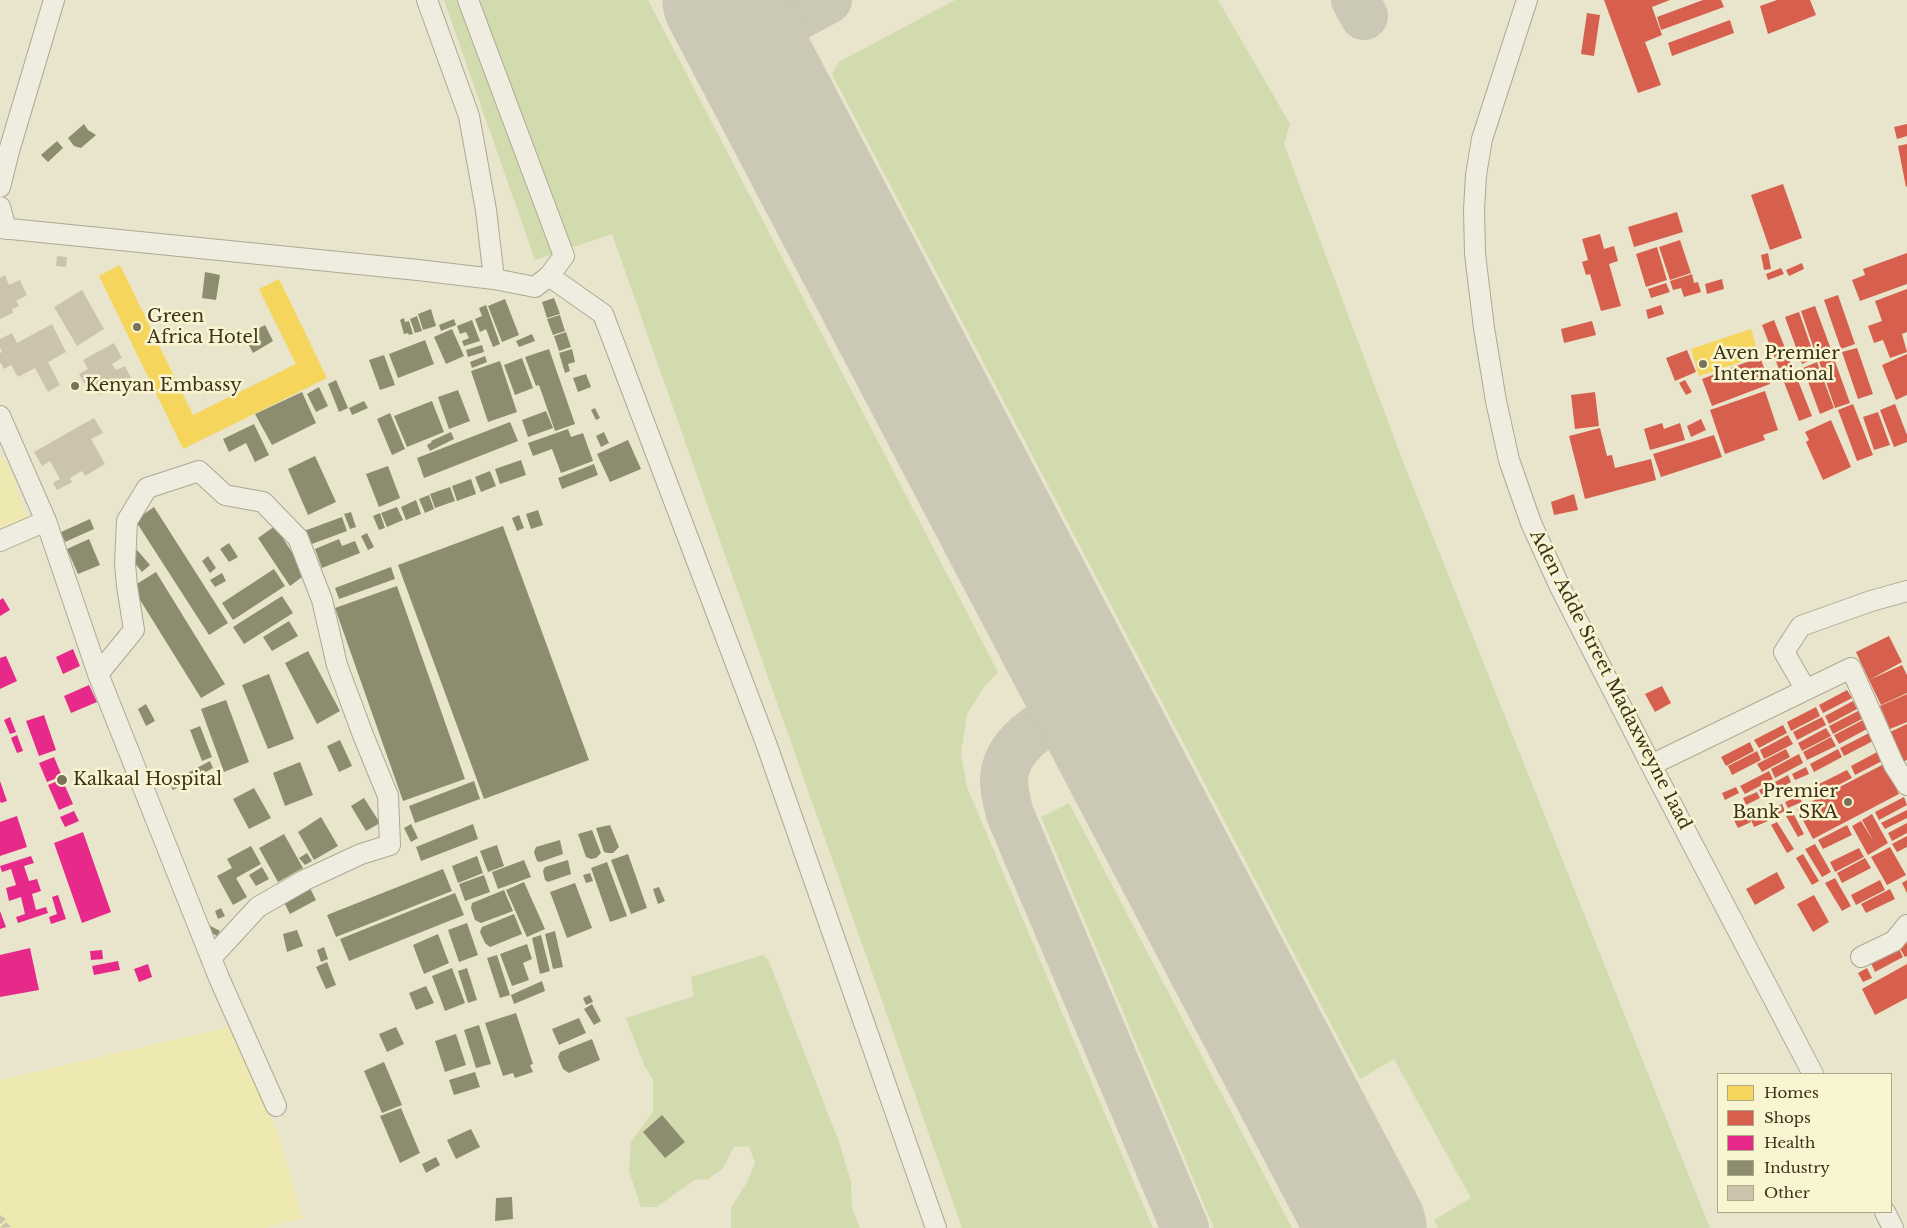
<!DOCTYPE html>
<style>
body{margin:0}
#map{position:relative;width:1907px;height:1228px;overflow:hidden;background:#e8e5cc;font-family:"Libre Baskerville",serif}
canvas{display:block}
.legend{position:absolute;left:1717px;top:1073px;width:175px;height:140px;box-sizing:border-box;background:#f9f5d1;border:1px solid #aea789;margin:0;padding:6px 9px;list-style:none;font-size:15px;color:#3d321c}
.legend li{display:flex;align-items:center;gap:10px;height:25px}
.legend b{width:25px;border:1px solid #aea789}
</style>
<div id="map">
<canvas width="1907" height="1228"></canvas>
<ul class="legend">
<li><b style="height:14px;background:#f6d55c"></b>Homes</li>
<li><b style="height:14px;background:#d6604d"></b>Shops</li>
<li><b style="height:14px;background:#e7298a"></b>Health</li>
<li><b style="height:14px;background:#8c8c6e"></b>Industry</li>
<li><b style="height:14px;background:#ccc3ad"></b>Other</li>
</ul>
</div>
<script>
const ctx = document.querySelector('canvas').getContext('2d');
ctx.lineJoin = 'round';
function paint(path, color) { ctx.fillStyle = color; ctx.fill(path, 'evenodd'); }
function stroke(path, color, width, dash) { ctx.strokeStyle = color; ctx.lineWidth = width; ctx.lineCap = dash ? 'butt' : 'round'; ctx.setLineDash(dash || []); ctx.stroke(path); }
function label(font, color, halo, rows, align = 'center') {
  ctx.font = font + ' "Libre Baskerville",serif'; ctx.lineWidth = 5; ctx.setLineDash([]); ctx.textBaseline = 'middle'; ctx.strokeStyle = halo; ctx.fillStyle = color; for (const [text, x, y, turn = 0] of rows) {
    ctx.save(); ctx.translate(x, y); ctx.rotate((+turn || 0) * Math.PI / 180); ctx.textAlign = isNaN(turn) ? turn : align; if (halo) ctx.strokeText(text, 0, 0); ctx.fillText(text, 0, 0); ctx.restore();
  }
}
const green = new Path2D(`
 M444 0H648L998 672 984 687 967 714 961 754 967 787 1153 1228H962L612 234 535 260Z
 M955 0H1218L1290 124 1284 144 1404 464 1710 1228H1438L1434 1220 1471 1198 1394 1059 1360 1079 832 74 839 62Z
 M1069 803 1292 1228H1214L1041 817Z
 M763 955 768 959 839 1142 851 1182 852 1208 860 1228H731V1208L747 1182 755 1163 749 1146 734 1147 723 1168 708 1179 694 1180 657 1207H641L629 1171 631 1142 653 1112V1080L644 1065 626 1018 694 996 691 977Z`);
const sand = new Path2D(`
 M0 457 8 463 28 519 0 532Z
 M233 1026 278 1134 303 1218 264 1228H0V1080Z`);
const homes = new Path2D(`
 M120 265 193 415 296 364 259 289 279 279 327 378 183 449 99 276Z
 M1751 329 1759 356 1699 376 1691 349Z`);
const shops = new Path2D(`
 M1604 0H1670L1652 7 1662 35 1645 42 1661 85 1638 93Z
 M1703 0H1721L1724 7 1661 30 1657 17Z
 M1777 0H1810L1816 15 1768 34 1760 6Z
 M1587 13 1600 15 1594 56 1581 54Z
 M1730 20 1734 33 1672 56 1668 43Z
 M1907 124V136L1897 139 1894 127Z
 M1907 144V186L1906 187 1898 146Z
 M1783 184 1802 238 1770 250 1751 195Z
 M1677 212 1683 232 1634 247 1628 227Z
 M1600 234 1604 249 1614 246 1618 261 1609 264 1621 306 1601 311 1590 274 1586 275 1582 262 1588 260 1582 239Z
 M1680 240 1691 273 1670 280 1659 247Z
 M1657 247 1667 280 1646 287 1636 254Z
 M1768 253 1771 269 1764 270 1761 255Z
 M1907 253V284L1860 301 1852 280 1865 275 1863 269Z
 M1802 263 1804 269 1789 276 1786 270Z
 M1781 268 1784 274 1768 280 1766 274Z
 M1692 274 1694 283 1698 282 1701 292 1684 297 1681 288 1673 290 1670 281Z
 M1722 279 1724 289 1707 294 1705 284Z
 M1666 283 1670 292 1651 298 1648 289Z
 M1907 289V332L1902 334 1907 352 1890 358 1883 340 1874 343 1868 326 1882 321 1875 301Z
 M1838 295 1855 344 1841 349 1824 300Z
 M1661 305 1664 314 1648 319 1646 310Z
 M1815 306 1832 352 1817 358 1801 311Z
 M1799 312 1815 358 1802 364 1785 317Z
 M1774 320 1812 416 1799 421 1762 325Z
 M1592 321 1596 335 1564 343 1561 329Z
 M1857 348 1873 394 1858 399 1842 352Z
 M1687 350 1696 372 1675 381 1666 358Z
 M1907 354V395L1896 400 1882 365Z
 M1833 356 1850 403 1835 408 1819 361Z
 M1760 357 1770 384 1712 406 1702 379Z
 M1817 362 1834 408 1820 414 1803 368Z
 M1685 380 1692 392 1686 395 1679 383Z
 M1765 391 1778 430 1763 435 1765 440 1725 454 1710 410Z
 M1595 392 1599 426 1575 429 1571 395Z
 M1853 404 1873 455 1857 461 1838 410Z
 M1895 404 1907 435V442L1894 447 1880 410Z
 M1878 412 1890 445 1874 450 1863 417Z
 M1701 419 1706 430 1691 437 1687 426Z
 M1831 420 1851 467 1823 480 1806 442 1809 440 1805 432Z
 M1662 423 1664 429 1680 423 1685 440 1650 450 1644 429Z
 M1600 428 1607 456 1612 455 1615 468 1651 459 1656 480 1585 499 1569 436Z
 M1714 435 1722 457 1661 477 1653 454Z
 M1574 494 1578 510 1554 515 1551 502Z
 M1889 636 1902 662 1869 680 1856 652Z
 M1902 665 1907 675V693L1881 705 1869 680Z
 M1662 686 1671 703 1655 712 1645 694Z
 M1847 690 1852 698 1823 713 1819 705Z
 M1907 694V722L1890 729 1880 706Z
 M1853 701 1857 709 1829 724 1825 716Z
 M1816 707 1820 716 1791 731 1787 722Z
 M1858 711 1862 719 1833 734 1829 726Z
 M1822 717 1826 725 1797 740 1793 732Z
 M1863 720 1867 729 1839 744 1834 735Z
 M1907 724V760L1902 762 1888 733Z
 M1783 725 1787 733 1759 748 1754 740Z
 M1826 728 1831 736 1802 751 1798 743Z
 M1869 733 1873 741 1844 756 1840 748Z
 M1788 735 1793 744 1764 759 1760 750Z
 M1831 737 1836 746 1807 760 1803 752Z
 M1750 742 1754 751 1726 766 1721 757Z
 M1786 749 1790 757 1762 772 1757 764Z
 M1838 749 1842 757 1814 772 1810 764Z
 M1757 751 1761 760 1732 775 1728 766Z
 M1879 751 1884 760 1855 775 1851 766Z
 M1799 754 1803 763 1775 778 1771 769Z
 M1884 764 1899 794 1813 839 1797 809Z
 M1806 767 1809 774 1795 780 1792 774Z
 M1847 770 1852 778 1823 793 1819 784Z
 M1769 771 1773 779 1745 794 1740 786Z
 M1788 775 1791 782 1778 789 1775 782Z
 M1773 783 1776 790 1762 796 1759 790Z
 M1736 787 1739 793 1725 800 1722 793Z
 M1816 787 1819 793 1806 799 1802 793Z
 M1757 792 1760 798 1746 805 1743 798Z
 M1799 796 1802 802 1788 808 1785 802Z
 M1904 797 1907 805 1879 820 1875 812Z
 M1782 804 1785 811 1772 817 1769 810Z
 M1745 809 1751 822 1738 828 1732 816Z
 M1907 810V818L1885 829 1881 823Z
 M1793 813 1804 834 1798 837 1786 816Z
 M1765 814 1768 821 1754 827 1751 820Z
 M1872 814 1888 843 1868 855 1852 826 1861 821 1874 842 1862 820Z
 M1777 822 1794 849 1787 853 1771 825Z
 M1907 823V833L1892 841 1888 833Z
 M1847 825 1852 835 1823 849 1818 840Z
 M1907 836V847L1897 852 1892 844Z
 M1815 844 1831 872 1822 877 1805 849Z
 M1890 847 1906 875 1887 885 1871 857Z
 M1859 848 1864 857 1835 872 1830 862Z
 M1803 854 1819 881 1812 885 1796 858Z
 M1865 858 1871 868 1842 883 1837 873Z
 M1777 872 1785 888 1755 905 1746 889Z
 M1835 878 1851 906 1842 911 1825 883Z
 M1880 880 1885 890 1856 905 1851 895Z
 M1907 880V893L1902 883Z
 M1890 889 1895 899 1866 913 1861 904Z
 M1814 895 1829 922 1813 932 1797 904Z
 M1907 943V956L1905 957 1899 947Z
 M1898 947 1903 957 1875 972 1870 961Z
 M1907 964V998L1875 1015 1862 989Z
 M1867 968 1872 978 1863 982 1858 973Z`);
const health = new Path2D(`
 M3 598 10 610 0 616V600Z
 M73 649 80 666 63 674 56 657Z
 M6 656 17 681 0 689V658Z
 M89 685 97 702 71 713 64 696Z
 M44 715 56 750 39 756 26 721Z
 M10 717 16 732 10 734 4 720Z
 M17 735 23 751 17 753 11 738Z
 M54 757 62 776 47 782 39 763Z
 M62 779 73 804 59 810 48 785Z
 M0 781 7 801 1 803 0 801Z
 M74 811 79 821 65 827 60 817Z
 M17 816 27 847 0 856V822Z
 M83 832 111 912 82 923 54 843Z
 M31 856 34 863 24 866 29 881 37 879 41 891 32 894 36 910 46 907 48 913 18 923 16 917 25 914 21 897 9 901 6 888 16 885 11 869 2 872 0 866Z
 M58 895 66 919 51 924 49 917 57 914 52 897Z
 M0 911 6 927 0 929Z
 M30 948 39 990 0 997V955Z
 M102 950 103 959 91 960 90 951Z
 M118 961 120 970 94 975 92 966Z
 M148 964 152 977 139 982 134 969Z`);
const industry = new Path2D(`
 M84 124 88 130 96 135 81 148 74 146 68 138Z
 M57 141 63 148 48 162 41 155Z
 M205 272 220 275 216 300 202 298Z
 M554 298 560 314 547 318 542 302Z
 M505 299 519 335 502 342 488 306Z
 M486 305 500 344 493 347 486 329 480 332 475 319 482 316 479 308Z
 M431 309 436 326 423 330 418 314Z
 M560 315 565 331 553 335 547 319Z
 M417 316 422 331 415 333 410 319Z
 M404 318 405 322 409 321 413 334 409 335 408 333 404 334 400 320Z
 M454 319 456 325 441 331 439 325Z
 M472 320 480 341 464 346 462 341 469 338 466 332 460 334 457 326Z
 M265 325 273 341 253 353 244 336Z
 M452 329 464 356 446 364 434 337Z
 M566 332 571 347 559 351 554 336Z
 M532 334 535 341 519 347 516 341Z
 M425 340 434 364 398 378 389 354Z
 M482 345 484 352 468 357 466 350Z
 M549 349 575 424 555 431 539 385 536 386 525 357Z
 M572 349 575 362 568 364 570 371 565 373 559 353Z
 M384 355 395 385 380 390 369 360Z
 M485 356 487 362 472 368 470 362Z
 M522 358 533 388 515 395 504 365Z
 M500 361 517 412 488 422 471 371Z
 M586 374 591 387 578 392 573 378Z
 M336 380 348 408 339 412 328 384Z
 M319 387 328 406 316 412 307 394Z
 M458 390 470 421 449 429 438 397Z
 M302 392 316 423 272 445 255 414Z
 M364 401 368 408 352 415 349 408Z
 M432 401 444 432 407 447 394 416Z
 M595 408 600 418 596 420 591 410Z
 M546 411 553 428 528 437 522 420Z
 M390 413 405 449 392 455 377 419Z
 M510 422 518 441 424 478 417 458Z
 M254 424 269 455 255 462 246 443 229 452 223 439Z
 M568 429 571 437 583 433 593 461 561 473 552 449 533 456 528 443Z
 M451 432 454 439 430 451 427 445 432 442 431 441Z
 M604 432 609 443 601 447 596 436Z
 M628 440 641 469 610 482 597 454Z
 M315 456 336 502 308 515 288 469Z
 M521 460 526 475 500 484 495 469Z
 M594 464 598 475 562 489 558 478Z
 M388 466 400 498 379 507 366 474Z
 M490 471 496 486 481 492 475 477Z
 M471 479 476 494 457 501 452 486Z
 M450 487 455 501 435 508 430 494Z
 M429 495 434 509 425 513 419 499Z
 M416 500 421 514 406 520 401 507Z
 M154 507 228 623 209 635 135 520Z
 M397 507 403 520 387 527 381 513Z
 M538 510 543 525 531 529 526 514Z
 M351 512 356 527 350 529 344 514Z
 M380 513 385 528 379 530 373 516Z
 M519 515 524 528 517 531 512 518Z
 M342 517 347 531 309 545 304 531Z
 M90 519 94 529 65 542 61 532Z
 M275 526 306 574 290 586 258 538Z
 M503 526 589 760 484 799 398 565Z
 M367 533 374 547 368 550 361 536Z
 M89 539 100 565 78 574 67 549Z
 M339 539 342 546 355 541 360 553 322 568 315 549Z
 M229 543 238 557 229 562 220 549Z
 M137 550 150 565 142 572 129 556Z
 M208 556 216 568 210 573 202 561Z
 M391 567 395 579 339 599 335 588Z
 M274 569 285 586 233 620 222 603Z
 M156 572 225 684 201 698 132 587Z
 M222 573 226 581 215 587 210 580Z
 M397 586 465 779 403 801 335 608Z
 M282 596 293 613 244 644 233 627Z
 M289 621 298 636 272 651 263 637Z
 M308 651 340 711 317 724 285 663Z
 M269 674 294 739 268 749 242 685Z
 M226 700 249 762 224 772 201 709Z
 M146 704 155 721 146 726 138 709Z
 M200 726 212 757 202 761 190 730Z
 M340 740 352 766 339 772 327 746Z
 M210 761 213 768 173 790 169 783Z
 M300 762 313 795 285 806 273 773Z
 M474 781 480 799 415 823 409 806Z
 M254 788 271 818 249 829 233 799Z
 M364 798 380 823 366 831 351 806Z
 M321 817 338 846 314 860 298 832Z
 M411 824 418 838 411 842 404 828Z
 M473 824 478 839 421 861 416 847Z
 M610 825 619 847 613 853H608L604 852 596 828Z
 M592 830 601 853 596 858 591 859 586 857 578 834Z
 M284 834 303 868 278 882 259 848Z
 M560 840 563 854 540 862 537 861 534 852 536 847Z
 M497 845 504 866 488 872 480 851Z
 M251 846 261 864 236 878 247 897 233 905 217 876 232 868 227 859Z
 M307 853 312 861 305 865 299 858Z
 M628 854 647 908 631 914 611 860Z
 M477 856 483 873 458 883 452 866Z
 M524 860 531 877 498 889 492 872Z
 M568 860 571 874 548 882 545 880 543 871 545 867Z
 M607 862 627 916 610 922 591 868Z
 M262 867 269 879 256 886 249 875Z
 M443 869 452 891 336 937 327 915Z
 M590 873 593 881 586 883 583 875Z
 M484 875 490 892 465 901 459 884Z
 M524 882 545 929 527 937 506 890Z
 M575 883 592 928 567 938 550 892Z
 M659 887 665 901 658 904 653 889Z
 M310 888 316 900 290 914 284 902Z
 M504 890 513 911 481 923 475 920 471 908 472 903Z
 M455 893 464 915 349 961 340 939Z
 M221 908 225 916 218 919 215 911Z
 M514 914 522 934 490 947 485 943 480 932 482 927Z
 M205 923 220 931 217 936 202 927Z
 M467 923 478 955 459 962 448 930Z
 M297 930 303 946 287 952 283 934Z
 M555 931 563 967 553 969 545 934Z
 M438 934 449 963 424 974 413 945Z
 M541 935 550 971 540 974 532 938Z
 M527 944 532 959 523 963 529 980 512 986 500 954Z
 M324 947 328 959 321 962 317 950Z
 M497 955 510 995 500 998 487 958Z
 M327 962 336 985 326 989 316 967Z
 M452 968 465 1003 445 1011 432 976Z
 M467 968 477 1000 468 1003 458 971Z
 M542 981 545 991 514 1004 511 995Z
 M426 986 434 1003 416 1010 409 993Z
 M590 995 593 1002 586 1005 583 998Z
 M592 1004 601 1021 594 1025 584 1009Z
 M516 1013 533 1064 530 1065 533 1072 515 1078 513 1073 503 1076 485 1023Z
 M579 1018 586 1033 559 1045 552 1029Z
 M479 1025 491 1064 476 1068 464 1030Z
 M396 1027 404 1044 387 1052 379 1034Z
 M456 1034 466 1065 445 1072 435 1041Z
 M592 1039 600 1060 569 1073 563 1069 558 1057 560 1052Z
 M384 1062 402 1105 382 1113 364 1071Z
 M475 1072 480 1087 454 1095 449 1080Z
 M401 1108 420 1153 400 1163 380 1116Z
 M662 1115 685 1142 665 1158 643 1132Z
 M471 1129 480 1147 456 1159 447 1140Z
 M436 1157 440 1165 426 1173 422 1164Z
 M512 1197 513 1219 495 1221 496 1198Z`);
const taxiway = new Path2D(`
 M1355 0 1364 16
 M745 44 828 0
 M1089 698C1057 717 1005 738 1004 780 1004 792 1007 803 1010 814L1185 1228`);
const runway = new Path2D(`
 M722 0 1367 1228`);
const building = new Path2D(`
 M57 256 67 257 66 267 56 266Z
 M5 275 9 285 20 280 27 295 16 301 19 306 12 309 13 313 0 319V278Z
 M82 290 104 329 77 346 54 307Z
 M52 324 66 352 48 362 60 385 48 392 35 368 18 377 11 365 4 369 0 362V353L2 352 0 347V339L12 333 17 343Z
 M114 343 122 358 112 364 116 370 125 366 131 378 98 395 93 385 87 388 79 374 88 369 83 360Z
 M94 418 103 433 91 439 105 464 85 476 82 471 70 478 72 482 57 490 53 483 60 479 50 461 42 466 34 452Z
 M0 1215 6 1219 1 1224 0 1223Z
 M6 1222 11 1227 0 1228Z`);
const minor = new Path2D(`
 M427 0 469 116 486 210 494 279
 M1527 0 1482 139 1476 175 1474 210 1475 254 1484 328 1496 401 1509 460 1531 523 1559 585 1651 765 1813 1074
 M0 187 9 151 54 0
 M0 207 6 229
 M0 228 418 270 494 279 535 287 549 276 564 256 468 0
 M549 276 603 314 766 743 936 1228
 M0 416 46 521 98 674 219 978 276 1106
 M0 541 46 521
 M98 674 134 630 127 586 125 564 127 521 147 488 199 471 225 495 263 502 298 538 322 600 337 665 363 735 388 796 390 845 361 854 305 880 258 907 211 958
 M1806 690 1784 652 1801 626 1871 601 1907 591
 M1651 765 1851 668 1894 765 1907 785
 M1861 957 1894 941 1907 925
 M1885 1212 1893 1228`);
const markers = [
 [137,327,5,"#79715a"],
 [1703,364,5,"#79715a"],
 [75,386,5,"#79715a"],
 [62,780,6,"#79715a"],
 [1848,802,5,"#79715a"]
];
const poiNames = [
 ["Green",147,317],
 ["Africa Hotel",147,338],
 ["Aven Premier",1713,354],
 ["International",1713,375],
 ["Kenyan Embassy",85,386],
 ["Kalkaal Hospital",73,780],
 ["Premier",1838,792,"right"],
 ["Bank - SKA",1838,813,"right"]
];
const streetNames = [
 ["Aden Adde Street Madaxweyne 1aad",1610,680,63]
];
paint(green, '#d2dbad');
paint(sand, '#eee8b1');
paint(homes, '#f6d55c');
paint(shops, '#d6604d');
paint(health, '#e7298a');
paint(industry, '#8c8c6e');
stroke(taxiway, '#cbc8b6', 48);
stroke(runway, '#cbc8b6', 119);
paint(building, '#ccc3ad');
stroke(minor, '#ada896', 22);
stroke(minor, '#eeeddf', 20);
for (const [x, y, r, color] of markers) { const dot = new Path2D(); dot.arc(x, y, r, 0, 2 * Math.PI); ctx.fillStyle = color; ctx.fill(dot); stroke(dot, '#f9f5d1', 2); }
label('18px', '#3d321c', '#f9f5d1', poiNames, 'left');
label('18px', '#3d321c', '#f9f5d1', streetNames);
</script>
